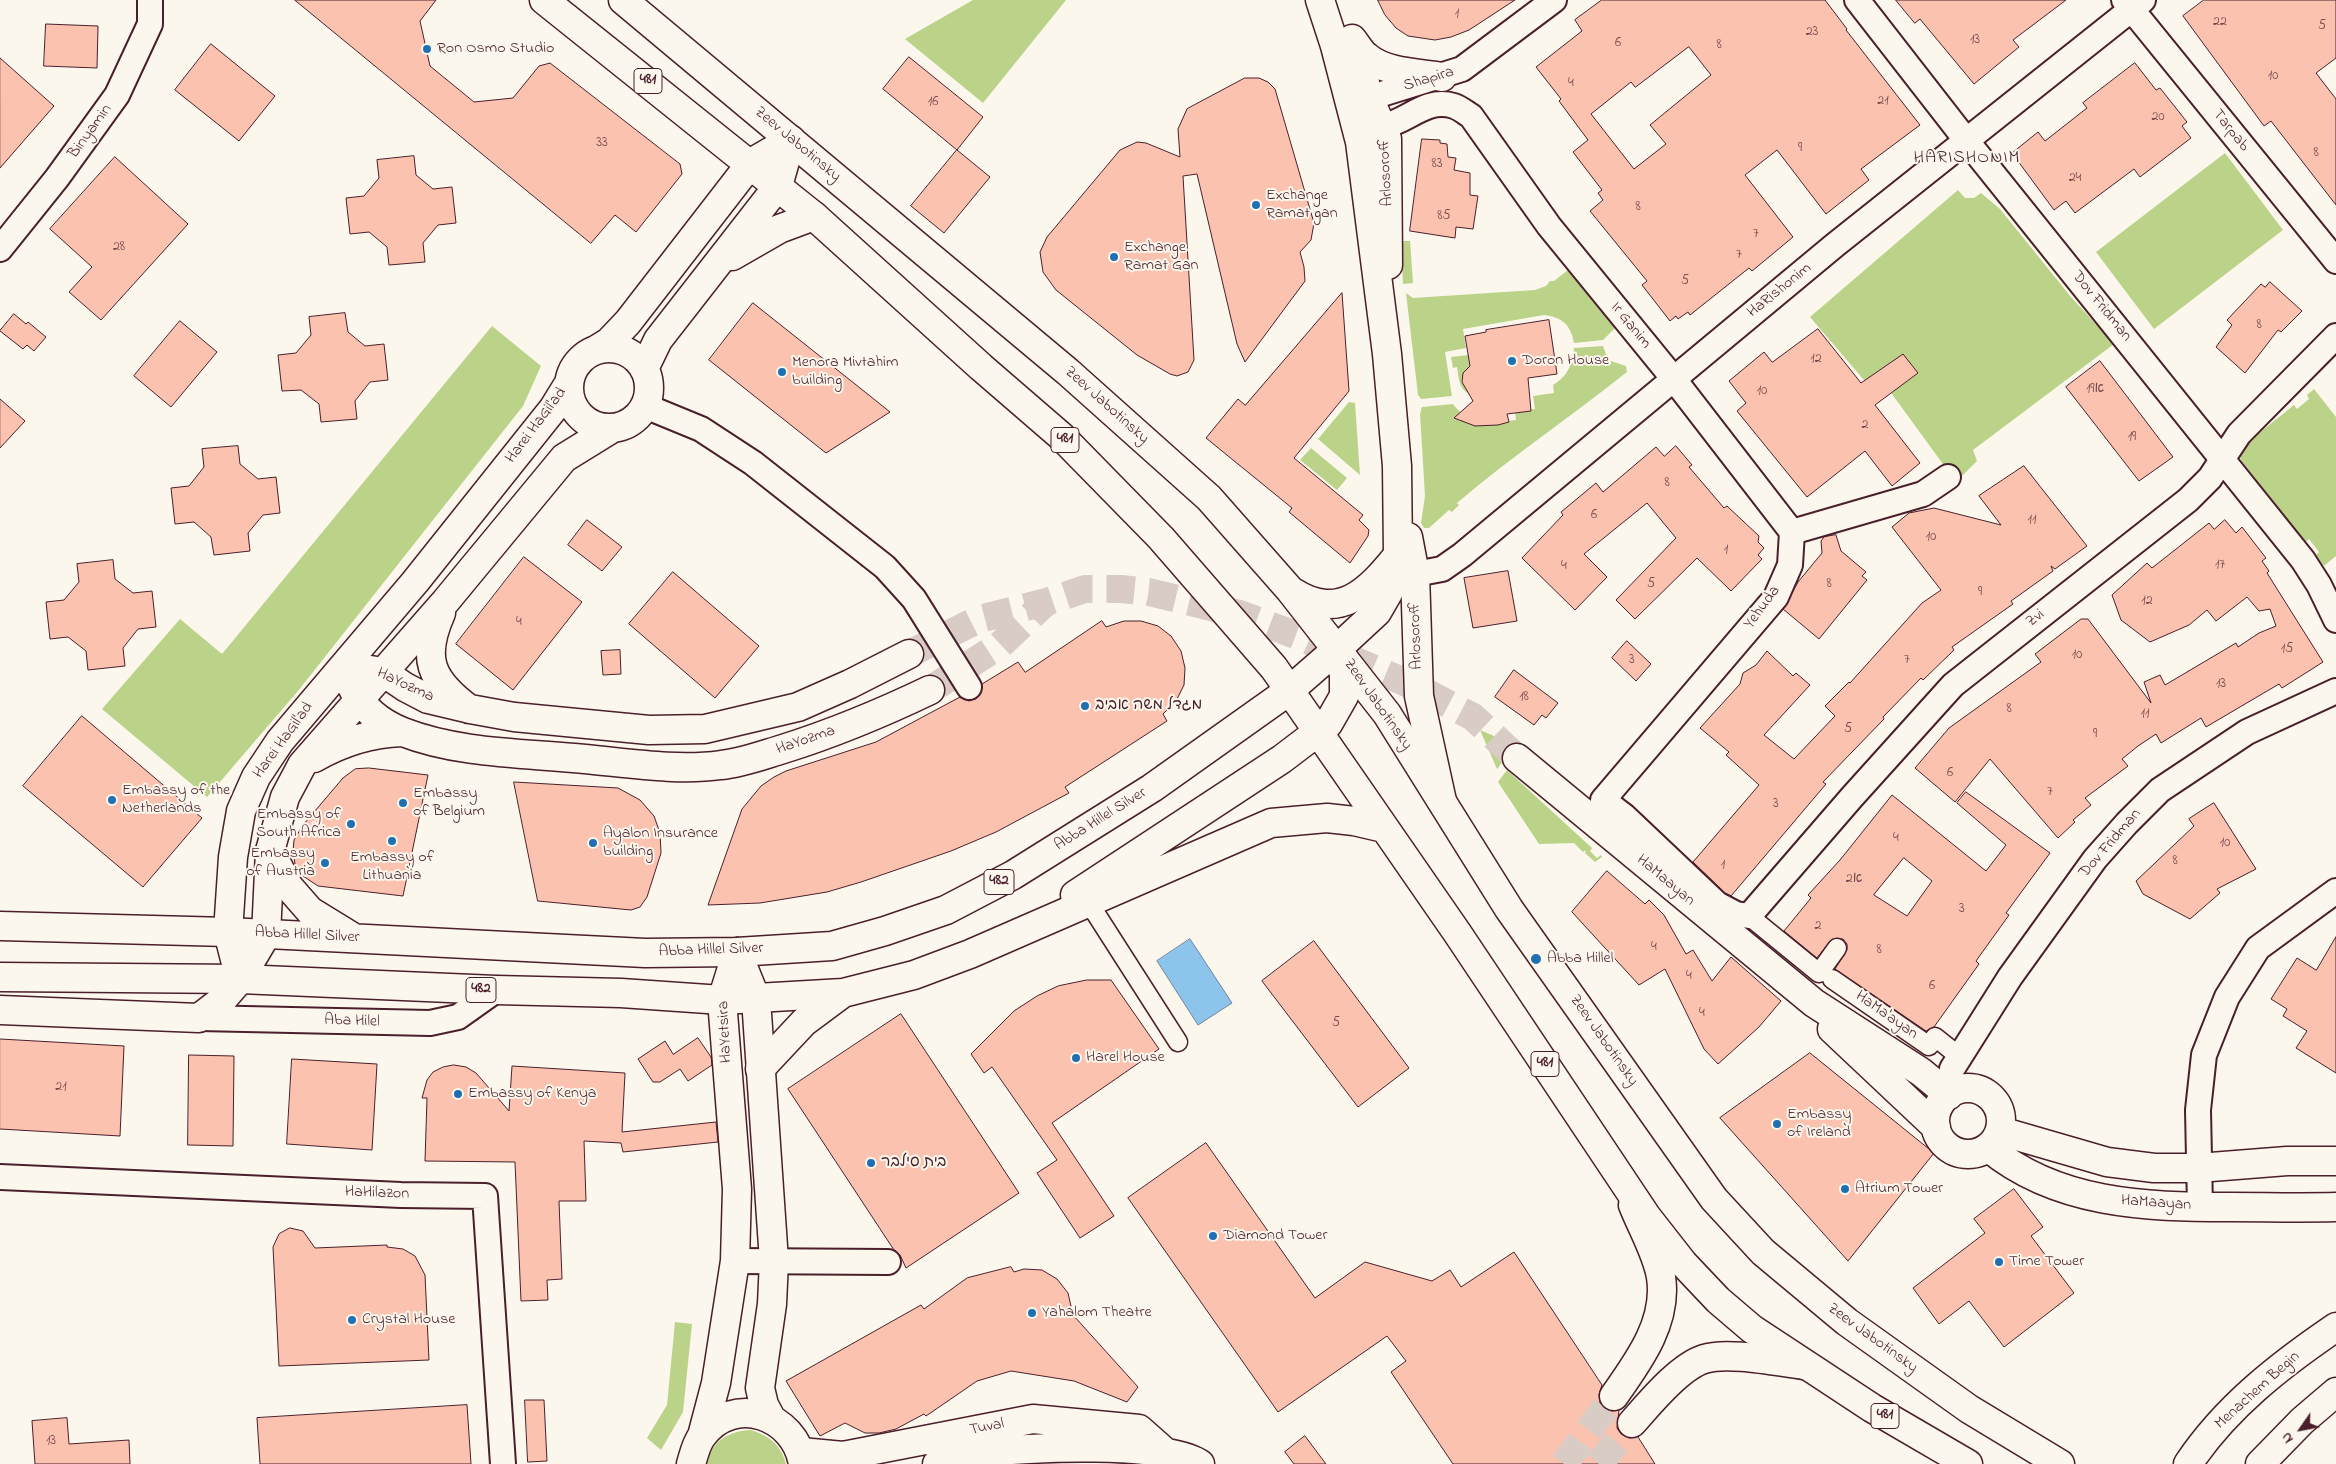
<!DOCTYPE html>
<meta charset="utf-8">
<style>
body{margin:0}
#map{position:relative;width:2336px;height:1464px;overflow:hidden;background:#fbf7ec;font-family:"Indie Flower",sans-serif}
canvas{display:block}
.north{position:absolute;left:2276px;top:1404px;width:50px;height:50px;-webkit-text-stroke:4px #fbf7ec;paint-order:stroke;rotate:237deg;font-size:14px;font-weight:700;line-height:20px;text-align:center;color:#4a1f2b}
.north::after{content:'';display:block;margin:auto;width:18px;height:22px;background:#4a1f2b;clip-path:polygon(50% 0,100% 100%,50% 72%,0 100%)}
</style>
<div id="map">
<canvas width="2336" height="1464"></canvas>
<div class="north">N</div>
</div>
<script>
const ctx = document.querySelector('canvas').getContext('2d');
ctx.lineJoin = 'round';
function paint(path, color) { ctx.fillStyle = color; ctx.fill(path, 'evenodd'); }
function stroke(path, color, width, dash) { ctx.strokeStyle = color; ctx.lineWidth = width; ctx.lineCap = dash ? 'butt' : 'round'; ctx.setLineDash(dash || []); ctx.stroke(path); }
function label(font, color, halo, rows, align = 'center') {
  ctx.font = font + ' "Indie Flower","Playpen Sans Hebrew",sans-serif'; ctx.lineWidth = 4; ctx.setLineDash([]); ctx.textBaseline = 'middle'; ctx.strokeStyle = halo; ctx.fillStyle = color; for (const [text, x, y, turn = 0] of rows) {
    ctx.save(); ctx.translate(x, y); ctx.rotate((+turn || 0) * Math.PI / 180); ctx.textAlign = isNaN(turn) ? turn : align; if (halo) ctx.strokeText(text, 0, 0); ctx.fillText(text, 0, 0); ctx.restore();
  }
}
const green = new Path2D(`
 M973 0H1066L983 103 905 39Z
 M2225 153 2283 230 2154 329 2096 252Z
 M1958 190 1965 198H1974L1981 193 2000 209 2071 297 2114 344 1973 450 1977 461 1956 482 1881 379 1869 386 1810 317Z
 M1401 241H1410L1413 283 1403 284Z
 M1568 270 1615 328 1603 340 1574 343C1571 325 1562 317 1544 315L1463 329 1466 348 1445 352 1452 396 1421 399 1418 395 1406 293 1413 298 1535 290 1546 286 1550 281H1554Z
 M492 326 541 366 523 406 298 691 207 797 102 709 180 619 222 654Z
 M1603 346 1608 360 1626 366 1627 372C1571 417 1512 456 1457 503L1459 505 1452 512 1449 510 1429 528H1424L1421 523 1425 496 1420 414 1422 407 1453 404C1469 426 1492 423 1516 420L1515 411 1535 409 1533 396 1554 393 1553 385C1567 377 1573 364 1574 348Z
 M1468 355 1470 368 1463 373C1459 384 1466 389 1474 395 1459 392 1459 380 1457 367L1453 368 1451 357Z
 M2314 389 2336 417V556L2324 566 2316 555 2319 552 2309 539 2305 542 2241 460 2239 453 2243 446 2294 405 2297 409 2309 399 2307 395Z
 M1349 402 1355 403 1360 475 1318 439Z
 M1311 448 1347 478 1337 490 1300 460Z
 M1480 730 1515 745 1497 769Z
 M1507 770 1592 848 1590 851 1597 858 1601 855 1602 857 1595 862 1585 853 1586 850 1583 852 1574 843 1539 844 1498 782Z
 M675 1322 692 1324 683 1412 661 1450 647 1438 667 1405Z
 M751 1430C770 1436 781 1445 786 1464H706C711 1441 729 1431 751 1430Z`);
const water = new Path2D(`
 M1190 939 1232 1003 1198 1025 1157 961Z`);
const building = new Path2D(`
 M295 0H436L420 21 430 66 474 102 513 98 539 66 550 63 680 164 682 174 636 232 615 215 591 243Z
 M1378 0H1515L1469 30 1451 37 1435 40 1408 36 1396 28 1385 15Z
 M1602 0H1825L1847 29 1846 30 1920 125 1861 169 1869 180 1826 214 1777 150 1745 175 1793 237 1752 271 1749 268 1690 315 1688 312 1678 319 1676 316 1670 321 1642 285 1647 281 1590 211 1603 200 1598 193 1602 190 1573 152 1588 140 1559 101 1561 99 1536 67 1582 31 1575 20ZM1689 47 1711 75 1650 125 1666 144 1634 169 1591 114 1631 82 1635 87Z
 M1896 0H2066L2013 40 2019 47 1974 84 1920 19 1915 23Z
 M2204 0H2336V58L2316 73 2336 99V205L2271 121 2264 126 2183 16Z
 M46 24 98 26 97 68 44 66Z
 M211 44 275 96 239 141 175 90Z
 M909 57 983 117 957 150 883 89Z
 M0 58 54 106 0 168Z
 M2135 63 2156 90 2160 88 2187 122 2182 126 2191 138 2140 177 2134 169 2075 213 2066 201 2054 210 2012 153 2038 132 2045 141 2087 108 2083 103Z
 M1245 78H1259L1268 82 1275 89 1314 223 1311 240 1300 252 1304 267 1305 281 1245 362 1237 344 1197 174 1183 176 1194 360 1188 372 1177 376 1170 374 1137 355 1056 290 1043 272 1040 252 1047 237 1120 150 1137 142 1146 143 1180 157 1178 129 1187 109Z
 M1422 139 1440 140V143L1447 144 1448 157 1456 158 1454 170 1470 173V195L1478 196 1473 229 1456 227 1455 238 1410 231Z
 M957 150 990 177 944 233 911 206Z
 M414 156 416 175 433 189 452 187 456 223 438 225 423 243 425 262 389 265 387 247 369 232 350 234 346 198 364 196 379 178 377 160Z
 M115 157 188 224 101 320 69 292 92 267 50 229Z
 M2270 282 2302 311 2281 332 2278 330 2245 373 2216 347 2232 325 2227 320 2261 284 2265 287Z
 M1342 293 1349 391 1294 458 1363 515 1359 520 1369 530 1368 536 1350 563 1289 512 1292 508 1206 438 1238 399 1245 405Z
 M753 303 855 384 890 412 826 453 709 360Z
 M345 313 348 332 365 346 384 344 388 380 370 382 355 401 357 419 321 422 319 404 301 390 282 391 278 355 296 353 311 335 309 317Z
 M14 314 26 324 28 322 46 337 34 351 27 345 23 349 0 331Z
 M1549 320 1557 374 1528 378 1531 411 1507 414 1509 422 1498 425 1475 426 1454 418 1473 401 1462 382 1463 373 1470 366 1465 336 1486 332V330Z
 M180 321 217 352 171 407 134 376Z
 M1818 329 1861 383 1903 354 1918 373 1875 405 1920 463 1892 486 1865 451 1807 497 1737 411 1746 403 1729 381 1764 352 1772 362Z
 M2100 361 2173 457 2139 481 2066 387Z
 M0 399 25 421 0 448Z
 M238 446 240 464 258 479 276 477 280 513 263 515 248 533 250 551 214 555 211 537 194 522 175 524 171 488 189 486 204 467 202 449Z
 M1676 446 1692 465 1689 467 1724 508 1727 506 1759 536 1758 542 1764 548 1758 555 1762 559 1731 591 1697 558 1635 619 1616 600 1676 538 1647 503 1584 554 1607 577 1575 610 1522 558 1563 515 1561 512 1596 483 1603 492 1656 447 1664 456Z
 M2024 466 2087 546 2055 569 2051 566 2053 571 2011 601 2013 604 1952 647 1954 650 1923 680 1921 678 1883 717 1884 719 1823 782 1826 784 1731 896 1725 893 1693 862 1759 785 1726 755 1729 752 1700 728 1740 684 1743 673 1756 665 1767 651 1793 676 1796 673 1810 685 1764 735 1794 759 1835 716 1825 706 1849 682 1850 683 1922 603 1941 590 1892 527 1909 513 1934 508 2001 525 1979 496Z
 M587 520 622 547 602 571 568 545Z
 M2225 520 2236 533 2242 527 2266 558 2262 561 2269 571 2267 573 2323 662 2282 688 2279 684 2206 727 2201 718 2161 743 2156 734 2138 746 2122 759 2128 766 2085 798 2091 805 2073 820 2075 822 2058 838 1990 759 1955 802 1915 768 1949 728 2041 662 2035 654 2081 619H2088L2151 703 2144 682 2160 675 2165 685 2236 643 2238 647 2259 633 2276 626 2270 609 2259 611 2247 597 2216 621 2207 610 2189 625 2150 642 2121 620 2112 595 2147 563 2152 568 2209 523 2214 529Z
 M1836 535 1841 551 1866 572 1862 576 1867 580 1819 639 1783 609 1798 582 1822 553 1821 541 1824 537Z
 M524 557 582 602 513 690 456 644Z
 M113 560 115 579 133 593 152 591 156 627 138 629 123 648 125 666 88 670 86 651 68 637 50 639 46 602 64 600 79 582 77 564Z
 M1508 571 1517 621 1473 628 1464 578Z
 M673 572 759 646 715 698 629 624Z
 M1102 621 1106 627 1124 621H1141L1158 626 1171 636 1181 651 1185 668 1184 685 1176 701 1163 714 1167 721 1065 787 1069 793 996 832 951 851 861 882 827 892 760 903 708 905 742 809 761 786 774 777 786 771 876 742 960 697 969 701 976 699 981 693 982 684 1018 662 1025 672Z
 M1627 641 1651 664 1636 681 1612 658Z
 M620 650 621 674 603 675 601 651Z
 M1514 670 1558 703 1546 718 1542 715 1534 725 1495 697Z
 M82 716 202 818 143 887 23 786Z
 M369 768 428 775 403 896 318 886 303 876 295 864 293 851 294 840 303 825 343 778 355 769Z
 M514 782 618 788 640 800 654 816 660 833 661 853 647 897 640 907 631 910 538 901Z
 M1966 792 2050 853 2006 913 2009 915 1976 961 1979 964 1934 1027 1926 1031 1835 969 1847 950V944L1843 939H1832L1817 958 1784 931 1811 898 1808 895 1840 860 1892 795 1986 871 2006 845 1957 803ZM1904 858 1932 881 1907 916 1874 895Z
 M2214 803 2256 869 2217 889 2220 893 2190 919 2143 894 2136 881 2194 826 2189 819Z
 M1607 871 1645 904 1649 900 1664 915 1686 954 1693 950 1712 981 1731 957 1781 1001 1759 1027 1718 1064 1704 1049 1665 969 1639 985 1572 912Z
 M2336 937V1073L2296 1048 2307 1031 2283 1016 2287 1009 2271 999 2297 958 2316 970Z
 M1314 941 1409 1068 1358 1107 1262 981Z
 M1087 980H1111L1159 1049 1052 1123 1114 1216 1080 1238 1037 1173 1057 1160 992 1067 984 1073 971 1054 1014 1011 1037 996 1058 986Z
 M901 1014 1019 1193 906 1268 900 1255 894 1250 788 1089Z
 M698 1038 711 1057 712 1065 688 1081 680 1069 660 1082H653L638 1059 665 1041 673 1054Z
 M0 1039 124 1046 120 1136 0 1129Z
 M1810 1053 1934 1153 1848 1261 1720 1118Z
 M189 1055 234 1056 233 1146 188 1145Z
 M292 1059 377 1064 372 1150 287 1144Z
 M454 1065 466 1067 476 1073 509 1111 512 1066 625 1073 622 1132 716 1122 718 1142 623 1152 621 1143 584 1141 586 1201H559L562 1279 547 1280 548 1300 521 1301 515 1162 425 1161 427 1098H422L427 1080 433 1072 443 1067Z
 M1206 1143 1315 1298 1365 1262 1432 1281 1450 1270 1461 1287 1514 1252 1602 1385 1599 1394 1600 1403 1605 1409 1612 1411 1619 1410 1617 1428 1621 1434 1629 1438 1638 1437 1655 1464H1453L1391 1372 1406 1361 1387 1336 1278 1412 1128 1198Z
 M2014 1189 2043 1227 2031 1236 2074 1293 2004 1347 1969 1301 1939 1324 1913 1288 1985 1233 1974 1219Z
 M290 1228 303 1231 315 1248 387 1245V1247L403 1249 415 1256 425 1275 429 1360 279 1366 273 1247 279 1234Z
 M1011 1267 1014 1272 1024 1269 1042 1270 1057 1279 1068 1293 1073 1315 1138 1387 1127 1402 1074 1381 1011 1371 977 1381 926 1416 924 1414 896 1429 879 1433H865L845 1423 820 1436 786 1381 921 1305 924 1309 967 1278Z
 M525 1400H544L547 1461 528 1462Z
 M467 1405 471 1464H260L257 1418Z
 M67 1418 69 1444 129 1440 130 1464H35L32 1421Z
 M1305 1436 1326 1464H1294L1285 1452Z`);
const tertiaryTunnel = new Path2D(`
 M909 654 979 619 1046 602 1085 589H1121L1149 592 1240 614 1298 636 1416 687 1473 717 1517 758
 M930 690 1000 645 1045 603
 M1564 1464 1614 1396
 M1599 1464 1632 1423`);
const pedestrian = new Path2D(`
 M1089 903 1178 1042
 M1749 916 1819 973 1837 948
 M1832 979 1929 1046 1935 1037 1960 1057`);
const minor = new Path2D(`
 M1554 0 1462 69 1369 98 1356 121C1365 125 1374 128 1383 126 1408 122 1425 97 1454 106 1460 108 1466 113 1471 116L1549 226 1673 378 1792 532
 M1857 0 1966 140 2303 560 2319 585 2336 620
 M2124 0 2336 261
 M0 249 57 178 117 95 150 24V0
 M645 406 701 429 753 463 885 567 914 599 969 687
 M1948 477 1923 494 1792 532 1790 565 1776 597 1603 800 1624 816 1717 904 1736 914 1749 916 1852 797 1953 685 2188 500 2210 478 2239 434 2336 336
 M1415 574 1442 569 1462 555 1835 245 2143 0
 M199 1018 430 1023 458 1017 496 990
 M1952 1069 2010 977 2095 859 2127 823 2160 790 2247 732 2336 691
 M0 1177 401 1195 485 1196 503 1464
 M2200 1207 2198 1110 2204 1055 2227 997 2258 948 2336 891
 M735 1261 888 1262`);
const tertiary = new Path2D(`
 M1320 0 1335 46 1360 142 1387 354 1397 466 1398 555 1394 575 1388 593 1377 612 1337 649
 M1352 39C1357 45 1361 53 1367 57 1386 73 1419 73 1442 77
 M1361 68 1369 98 1387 139 1388 265
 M732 256 779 229 814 216
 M569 388a40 40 0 1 1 80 0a40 40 0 1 1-80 0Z
 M596 350 609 342 628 322 751 163 791 140
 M644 369 658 340 778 186 791 140
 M1408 537 1415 574 1419 696 1442 801
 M441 613C421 658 430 680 469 709
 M364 669 383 672 405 687 428 699 470 709 514 717 649 730 705 729 798 707 850 684 909 654
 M351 685C361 707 380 723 403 732 459 754 526 753 585 759 629 763 677 771 721 765 742 763 763 755 783 749 834 733 882 713 930 690
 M314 758C342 742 370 733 402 732
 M1517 758 1814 1003 1921 1072 1949 1095
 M737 952 756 999 774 1261 772 1304 760 1388 764 1405 771 1418
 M240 979 228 932 233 857 241 811 256 777 280 741 415 582 553 409 569 383
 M0 1010 199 1018 221 1001 240 979 266 935 270 851 285 797 302 765 445 602 564 458 611 429
 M1832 1029 1936 1127
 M1935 1121a33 33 0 1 1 66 0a33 33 0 1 1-66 0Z
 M2000 1131 2107 1162 2154 1168H2198L2287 1161H2336
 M1989 1148C2057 1204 2145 1207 2230 1207 2265 1207 2301 1208 2336 1207
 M1614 1396C1638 1362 1668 1322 1661 1277 1657 1253 1642 1228 1633 1205
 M1632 1423C1649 1404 1679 1367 1704 1359 1728 1351 1779 1362 1804 1365
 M702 1436 716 1383 735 1261 737 1189 722 1000 737 952
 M801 1452 843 1456 1033 1419 1139 1429 1165 1452
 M691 1464C694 1454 696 1444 702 1436 734 1393 795 1415 803 1464
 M937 1464C952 1460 967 1455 982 1453 1022 1447 1171 1441 1200 1464
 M2188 1464C2226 1407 2280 1365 2336 1327
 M2260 1464 2302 1421 2336 1392`);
const primary = new Path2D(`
 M544 0 814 216 981 367 1062 437 1161 538 1274 668 1458 934 1647 1217 1683 1263 1718 1300 1752 1329 1872 1408 1968 1464
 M623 0 1068 372 1209 498 1290 590 1387 714 1509 909 1714 1199 1763 1252 1847 1322 1969 1409 2060 1464
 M1293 592C1340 622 1369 591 1398 555
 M270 851 289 887 310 911 354 938
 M1075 895 1282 759 1328 724 1344 696V674L1338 653
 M0 926 228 932 645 953 737 952 832 946 885 931 946 910 1013 875 1152 788 1290 690 1337 649
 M0 977 240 979 496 990 621 993 722 1000 843 993 914 975 970 954 1271 823 1327 818 1354 821 1384 828
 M760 1069 804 1022 843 993`);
const markers = [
 [427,49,5,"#1f6fb2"],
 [1256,205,5,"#1f6fb2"],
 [1114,257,5,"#1f6fb2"],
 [1512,361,5,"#1f6fb2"],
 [782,372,5,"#1f6fb2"],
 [1085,706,5,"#1f6fb2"],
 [112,800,5,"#1f6fb2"],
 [403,803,5,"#1f6fb2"],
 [351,824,5,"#1f6fb2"],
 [392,841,5,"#1f6fb2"],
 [593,843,5,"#1f6fb2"],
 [325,863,5,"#1f6fb2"],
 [1536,959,6,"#1f6fb2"],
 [1076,1058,5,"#1f6fb2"],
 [458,1094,5,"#1f6fb2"],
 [1777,1124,5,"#1f6fb2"],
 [871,1163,5,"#1f6fb2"],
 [1845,1189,5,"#1f6fb2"],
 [1213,1236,5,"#1f6fb2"],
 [1999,1262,5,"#1f6fb2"],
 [1032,1313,5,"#1f6fb2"],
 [352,1320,5,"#1f6fb2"]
];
const numberNames = [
 ["1",1457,15],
 ["22",2220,23],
 ["5",2322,27],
 ["23",1812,33],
 ["13",1975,41],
 ["6",1618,44],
 ["8",1719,46],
 ["10",2273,77],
 ["4",1571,84],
 ["21",1883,102],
 ["16",933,103],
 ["20",2158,118],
 ["33",602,144],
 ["9",1800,149],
 ["8",2316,154],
 ["83",1437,165],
 ["24",2075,179],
 ["8",1638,208],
 ["85",1444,217],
 ["7",1756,235],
 ["28",119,248],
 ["7",1739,256],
 ["5",1685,282],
 ["8",2259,326],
 ["12",1816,360],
 ["19א",2095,390],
 ["10",1762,392],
 ["2",1865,426],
 ["19",2132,438],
 ["8",1667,484],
 ["6",1594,516],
 ["11",2032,521],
 ["10",1931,538],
 ["1",1726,551],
 ["17",2220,566],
 ["4",1564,567],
 ["5",1651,585],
 ["8",1829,585],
 ["9",1980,593],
 ["12",2147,602],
 ["4",519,623],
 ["15",2287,650],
 ["10",2077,656],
 ["3",1632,661],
 ["7",1907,661],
 ["13",2221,685],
 ["18",1524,698],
 ["8",2009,710],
 ["11",2145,715],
 ["5",1848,730],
 ["9",2095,735],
 ["6",1950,774],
 ["7",2050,793],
 ["3",1776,805],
 ["4",1896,839],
 ["10",2225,844],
 ["8",2175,862],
 ["1",1723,866],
 ["2א",1854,880],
 ["3",1962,910],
 ["2",1818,927],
 ["4",1654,948],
 ["8",1879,951],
 ["4",1689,977],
 ["6",1932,987],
 ["4",1702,1014],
 ["5",1336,1024],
 ["21",61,1088],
 ["13",51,1442]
];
const shields = [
 [648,81,28],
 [1065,440,28],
 [999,882,30],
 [481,990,30],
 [1545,1064,28],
 [1885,1416,28]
];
const shieldNames = [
 ["481",648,81],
 ["481",1065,440],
 ["482",999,882],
 ["482",481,990],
 ["481",1545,1064],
 ["481",1885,1416]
];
const poiNames = [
 ["Ron Osmo Studio",437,49],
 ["Exchange",1266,196],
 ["Ramat gan",1266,214],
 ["Exchange",1124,248],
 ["Ramat Gan",1124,266],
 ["Doron House",1522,361],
 ["Menora Mivtahim",792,363],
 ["building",792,381],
 ["מגדל משה אביב",1095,706],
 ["Embassy of the",122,791],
 ["Netherlands",122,809],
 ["Embassy",413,794],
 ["of Belgium",413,812],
 ["Embassy of",341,815,"right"],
 ["South Africa",341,833,"right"],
 ["Ayalon Insurance",603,834],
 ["building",603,852],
 ["Embassy",315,854,"right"],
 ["of Austria",315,872,"right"],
 ["Embassy of",392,858,"center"],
 ["Lithuania",392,876,"center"],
 ["Abba Hillel",1547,959],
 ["Harel House",1086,1058],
 ["Embassy of Kenya",468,1094],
 ["Embassy",1787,1115],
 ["of Ireland",1787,1133],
 ["בית סילבר",881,1163],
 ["Atrium Tower",1855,1189],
 ["Diamond Tower",1223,1236],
 ["Time Tower",2009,1262],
 ["Yahalom Theatre",1042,1313],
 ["Crystal House",362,1320]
];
const streetNames = [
 ["Shapira",1429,80,-17],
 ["Tarpab",2230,131,51],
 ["Binyamin",91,132,-54],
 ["Zeev Jabotinsky",797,145,40],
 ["Arlosoroff",1387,173,-93],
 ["HaRishonim",1780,291,-39],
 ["Dov Fridman",2101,307,51],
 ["Ir Ganim",1630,326,51],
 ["Zeev Jabotinsky",1106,406,42],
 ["Harei HaGil'ad",537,426,-53],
 ["Yehuda",1763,608,-54],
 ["Zvi",2036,619,-38],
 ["Arlosoroff",1417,636,-92],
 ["HaYozma",405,686,25],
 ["Zeev Jabotinsky",1377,705,55],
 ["Harei HaGil'ad",284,741,-54],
 ["HaYozma",806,741,-19],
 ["Abba Hillel Silver",1101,820,-32],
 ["Dov Fridman",2111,844,-49],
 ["HaMaayan",1665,881,40],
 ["Abba Hillel Silver",307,936,3],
 ["Abba Hillel Silver",711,951,-2],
 ["HaMa'ayan",1886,1016,35],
 ["Aba Hilel",352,1022,2],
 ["HaYetsira",726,1032,-93],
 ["Zeev Jabotinsky",1603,1041,55],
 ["HaHilazon",377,1194,2],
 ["HaMaayan",2156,1204,4],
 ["Zeev Jabotinsky",1872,1339,36],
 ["Menachem Begin",2258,1391,-42],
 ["Tuval",987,1428,-11]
];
const neighbourhoodNames = [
 ["HARISHONIM",1967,159]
];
paint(green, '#bbd389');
paint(water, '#8dc4eb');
stroke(water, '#72829e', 1);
paint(building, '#fbc2b0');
stroke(building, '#4a1f2b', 1);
stroke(tertiaryTunnel, '#d8ccc5', 28, [28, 14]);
stroke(pedestrian, '#4a1f2b', 21);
stroke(minor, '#4a1f2b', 28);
stroke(tertiary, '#4a1f2b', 31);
stroke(primary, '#4a1f2b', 31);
stroke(pedestrian, '#fbf7ec', 18);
stroke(minor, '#fbf7ec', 24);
stroke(tertiary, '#fbf7ec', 28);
stroke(primary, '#fbf7ec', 28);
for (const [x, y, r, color] of markers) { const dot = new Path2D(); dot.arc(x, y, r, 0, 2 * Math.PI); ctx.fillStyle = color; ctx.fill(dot); stroke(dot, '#fbf7ec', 2); }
label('14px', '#76484c', null, numberNames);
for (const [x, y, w] of shields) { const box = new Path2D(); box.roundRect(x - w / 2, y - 12.5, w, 25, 4); ctx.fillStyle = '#fbf7ec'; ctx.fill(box); stroke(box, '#4a1f2b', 1); }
label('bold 15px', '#4a1f2b', null, shieldNames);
label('16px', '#4a1f2b', '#fbf7ec', poiNames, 'left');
label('16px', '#4a1f2b', '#fbf7ec', streetNames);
ctx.letterSpacing = '1px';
label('18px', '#4a1f2b', '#fbf7ec', neighbourhoodNames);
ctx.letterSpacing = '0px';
</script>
